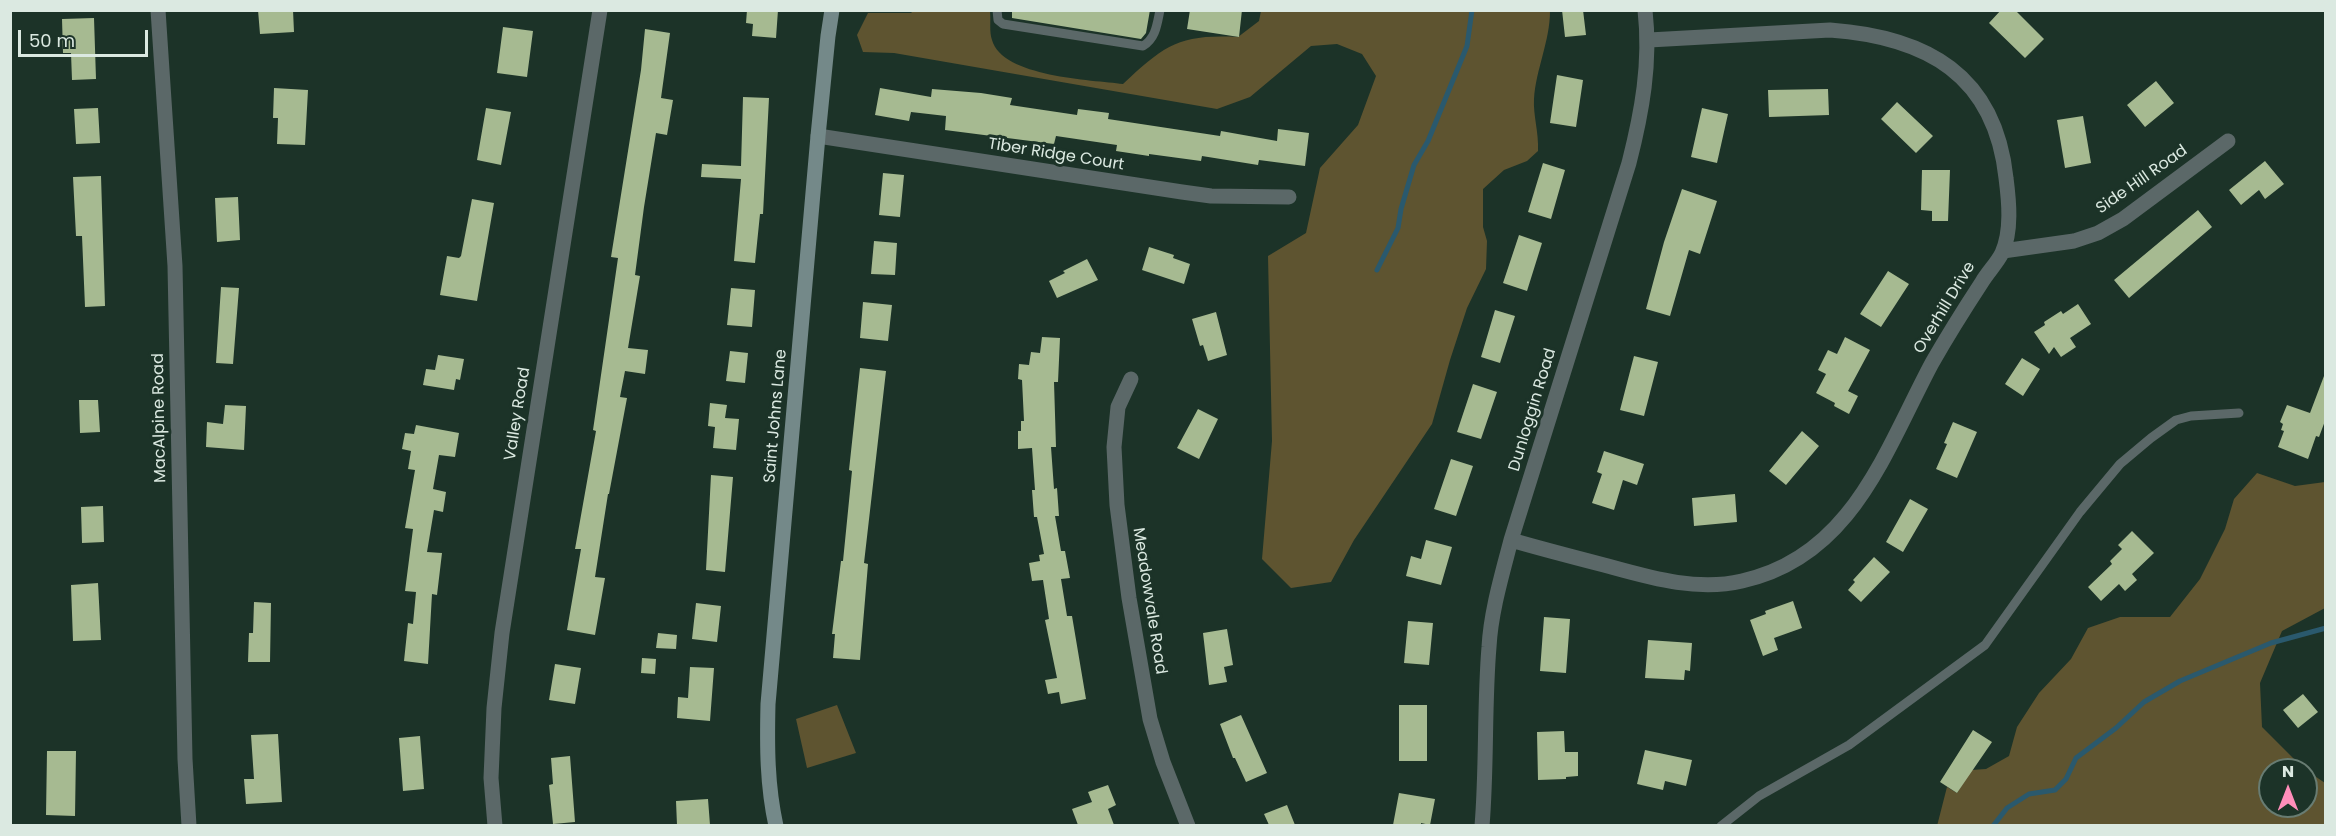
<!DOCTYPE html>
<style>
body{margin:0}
#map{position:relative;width:2336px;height:836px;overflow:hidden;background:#1c3328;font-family:Poppins,sans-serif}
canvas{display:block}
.frame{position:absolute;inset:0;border:12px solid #dbe9e1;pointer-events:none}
.north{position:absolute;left:2258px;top:758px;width:60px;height:60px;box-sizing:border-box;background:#1c3328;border:2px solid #687c72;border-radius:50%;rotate:0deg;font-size:16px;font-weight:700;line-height:24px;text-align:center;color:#dbe9e1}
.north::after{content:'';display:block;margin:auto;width:21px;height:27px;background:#ff8eba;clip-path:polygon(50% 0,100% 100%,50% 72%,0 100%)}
.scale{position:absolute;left:18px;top:30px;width:130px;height:27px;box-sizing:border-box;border:3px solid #dbe9e1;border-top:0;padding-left:8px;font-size:18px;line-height:21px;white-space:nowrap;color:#dbe9e1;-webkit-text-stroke:4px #1c3328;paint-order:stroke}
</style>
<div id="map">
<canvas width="2336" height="836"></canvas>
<div class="frame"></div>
<div class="north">N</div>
<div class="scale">50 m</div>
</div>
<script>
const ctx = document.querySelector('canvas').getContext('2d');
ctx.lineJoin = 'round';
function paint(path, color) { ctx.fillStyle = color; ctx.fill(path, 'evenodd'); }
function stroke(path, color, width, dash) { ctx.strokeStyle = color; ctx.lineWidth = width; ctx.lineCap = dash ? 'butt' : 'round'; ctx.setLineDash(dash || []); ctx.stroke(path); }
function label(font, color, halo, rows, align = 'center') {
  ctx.font = font + ' Poppins,sans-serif'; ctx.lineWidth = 6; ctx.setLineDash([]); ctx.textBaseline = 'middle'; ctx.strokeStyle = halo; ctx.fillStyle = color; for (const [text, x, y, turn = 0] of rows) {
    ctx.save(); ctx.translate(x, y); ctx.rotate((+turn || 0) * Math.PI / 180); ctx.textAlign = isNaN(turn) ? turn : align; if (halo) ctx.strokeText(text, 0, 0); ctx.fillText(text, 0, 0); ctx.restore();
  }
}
const green = new Path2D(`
 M914 10 987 11 990 12C991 21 989 32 992 40 1002 77 1092 80 1123 84 1165 45 1179 34 1238 37L1259 21 1261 11H1550C1550 41 1536 69 1534 99 1533 115 1539 133 1538 151L1527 161 1504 170 1483 189V227L1487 241 1486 269 1467 308 1450 360 1432 424 1354 540 1331 582 1291 588 1262 559 1272 441 1268 256 1306 233 1320 168 1358 125 1376 76 1362 54 1337 44 1311 46 1250 97 1217 109 894 53 863 52 857 35 868 13H911Z
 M2257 473 2295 486 2325 482V608L2282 631 2260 683 2262 727 2303 768 2325 783V825L1937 826 1947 787 1957 793 1971 770 1986 769 2009 756 2017 727 2039 693 2071 659 2088 628 2120 617H2170L2200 579 2225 529 2234 499ZM2270 770H2306V806H2270Z
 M837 705 856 753 807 768 796 719Z`);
const stream = new Path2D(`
 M1377 270 1398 228 1401 209 1414 165 1428 141 1467 46 1472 10
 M1993 826 2007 808 2029 794 2055 790 2066 779 2076 758 2116 728 2144 702 2180 681 2271 643 2326 628`);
const building = new Path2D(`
 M258 10H293L294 32 260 34Z
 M747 10H778L776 38 752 36 753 24 746 23Z
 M1012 10H1150L1146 33 1141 39 1012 18Z
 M1190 10H1242L1239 37 1187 29Z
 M1562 10H1583L1586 35 1565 37Z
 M2001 10H2015L2044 39 2025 58 1989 23Z
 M94 18 96 79 72 80 71 53H63L62 19Z
 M503 27 533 31 527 77 497 73Z
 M645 29 670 33 661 98 673 100 667 135 656 133 644 207 635 275 640 276 628 348 648 350 645 374 625 371 620 397 627 398 609 494H608L595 577 605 578 595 635 567 630 581 549H575L596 431 593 430 618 258 611 257 641 70Z
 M1557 75 1583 80 1576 127 1550 123Z
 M2156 81 2174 103 2145 127 2127 105Z
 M274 88 308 90 305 145 277 144 278 118H273Z
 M880 88 931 97 932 89 981 93 1012 98 1010 105 1077 115 1078 109 1109 113 1108 119 1220 136 1221 131 1277 141 1278 129 1309 133 1305 166 1259 160 1258 165 1202 156 1201 161 1149 154V156L1116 151 1117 145 1056 136 1054 144 945 130 946 116 911 112 909 121 875 115Z
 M1828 89 1829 115 1769 117 1768 90Z
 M743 97 769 98 763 214H760L755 263 734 261 741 179 701 177 702 164 741 166Z
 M1897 102 1933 136 1916 153 1881 119Z
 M98 108 100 143 76 144 74 109Z
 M486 108 511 112 501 165 477 160Z
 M1702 108 1728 114 1717 163 1691 157Z
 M2083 116 2091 163 2065 168 2057 120Z
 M2265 161 2284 184 2265 199 2259 190 2241 205 2229 190Z
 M1543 163 1565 170 1551 219 1528 212Z
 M1922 170H1950L1948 221H1932V211L1921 210Z
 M883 173 904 175 900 217 879 215Z
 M101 176 105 306 85 307 82 236H76L73 177Z
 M1682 189 1717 201 1700 254 1689 250 1670 316 1646 309 1664 242Z
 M238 197 240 240 217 242 215 198Z
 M472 199 494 203 477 301 440 295 447 256 459 258 461 256Z
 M2198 210 2212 227 2129 298 2114 280Z
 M1519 235 1542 243 1527 291 1503 283Z
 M874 241 897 243 895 275 871 274Z
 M1149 247 1174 255 1173 258 1190 264 1184 284 1142 270Z
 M1087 259 1098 280 1057 298 1049 281 1065 273 1063 271Z
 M1888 271 1909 284 1881 327 1860 314Z
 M221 287 239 288 233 364 216 363Z
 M731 288 755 290 752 327 727 325Z
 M863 302 892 305 888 341 860 338Z
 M2078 304 2091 324 2070 338 2076 347 2061 357 2054 347 2049 354 2034 332 2045 325 2044 322 2061 311 2063 314Z
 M1495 310 1515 316 1500 363 1481 357Z
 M1216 312 1227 355 1208 361 1203 345 1200 346 1192 319Z
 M1042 337 1060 338 1058 382H1054L1056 447H1051L1054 489 1057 488 1059 516H1055L1061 551H1065L1070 578 1061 579 1067 616H1072L1086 699 1061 704 1059 692 1048 694 1045 680 1057 678 1045 620 1049 619 1043 580 1032 581 1029 563 1040 561 1039 555 1044 554 1037 517H1034L1032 490H1035L1032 448 1018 449V431H1021V421H1024L1022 380 1018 379 1019 364 1029 365 1031 352 1040 353Z
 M1845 337 1870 350 1848 391 1858 396 1849 414 1834 406 1835 403 1816 393 1826 374 1818 370 1828 350 1837 354Z
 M730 351 748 353 745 383 726 381Z
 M438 355 464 359 460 380 456 379 454 390 423 385 426 369 435 370Z
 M1634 356 1658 362 1644 416 1620 410Z
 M2022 358 2040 369 2023 396 2005 384Z
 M860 368 886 371 864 563 868 564 860 660 833 658 835 634H832L841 561H843L852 471 849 470Z
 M2324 376 2325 421 2319 437 2316 436 2308 459 2278 447 2284 431 2281 430 2283 424 2280 422 2287 405 2310 413Z
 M1473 384 1497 392 1481 439 1457 432Z
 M79 400H98L100 432 80 433Z
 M710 403 727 405 725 418 739 419 736 450 713 448 715 427 708 426Z
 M225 405 246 406 244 450 206 447 207 422 223 424Z
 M1198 409 1218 419 1199 459 1177 448Z
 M1953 422 1977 432 1957 478 1936 469 1947 444 1944 443Z
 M416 425 459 433 455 457 439 455 433 489 446 492 443 512 434 510 427 552 442 553 437 595 432 594 428 664 404 661 408 623 413 624 416 592 405 591 413 529 405 528 415 470 408 469 411 451 402 449 405 433 414 434Z
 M1802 431 1819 446 1786 485 1769 471Z
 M1604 451 1644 464 1637 485 1623 480 1614 510 1592 503 1602 474 1597 472Z
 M1451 459 1473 466 1456 516 1434 509Z
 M711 475 733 477 725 572 706 570Z
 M1735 494 1737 522 1694 526 1692 498Z
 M1910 499 1928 509 1903 552 1886 542Z
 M103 506 104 542 82 543 81 507Z
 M2132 531 2154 553 2132 574 2137 580 2125 591 2119 584 2101 601 2088 587 2112 564 2110 561 2122 549 2118 545Z
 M1426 540 1452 547 1441 585 1406 576 1411 556 1421 559Z
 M1874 557 1890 572 1861 602 1848 590 1855 582 1853 580Z
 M98 583 101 640 73 641 71 585Z
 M1793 601 1802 628 1774 638 1778 650 1763 656 1750 620 1766 614 1765 611Z
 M254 602 271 603 270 662H248L249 633H253Z
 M696 603 721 606 717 642 692 639Z
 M1544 617 1570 619 1566 673 1540 671Z
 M1408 621 1433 623 1429 665 1404 663Z
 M1227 629 1233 665 1224 667 1227 682 1209 685 1203 633Z
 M658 633 677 635 676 649 656 648Z
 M1648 640 1692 643 1690 671 1685 670 1684 680 1645 678Z
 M642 658 656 659 655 674 641 673Z
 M555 664 581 668 575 704 549 700Z
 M690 667 714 668 710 721 677 718 678 697 688 698Z
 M2303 694 2318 712 2298 728 2283 710Z
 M1399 705H1427V761H1399Z
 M1241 715 1267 773 1246 782 1235 758H1233L1220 724Z
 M1973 730 1992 742 1957 793 1940 782Z
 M1564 731 1565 752H1578V776L1566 777V779L1538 780 1537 732Z
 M278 734 282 802 246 804 244 779H254L251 735Z
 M420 736 424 789 403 791 399 738Z
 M1645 750 1692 760 1686 786 1665 781 1663 790 1637 784Z
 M47 751H76L75 816 46 815Z
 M570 756 575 822 553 824 549 785 553 784 551 758Z
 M1108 785 1116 805 1108 809 1114 825H1078L1072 809 1092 802 1088 792Z
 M1399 793 1435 799 1430 825 1421 823V825H1393Z
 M708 799 710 825H677L676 801Z
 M1287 805 1295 825H1269L1264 814Z`);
const lane = new Path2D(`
 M997 10 998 20 1003 24 1143 46C1156 38 1157 24 1160 10
 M1721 826 1759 796 1849 745 1985 645 2080 512 2120 464 2151 438 2176 420 2191 416 2239 413`);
const street = new Path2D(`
 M158 10 175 266 185 759 189 826
 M818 136 1182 192 1211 196 1289 197
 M2003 251 2074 241 2098 233 2123 219 2228 141
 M1131 379 1118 407 1114 447 1117 505 1129 598 1150 719 1163 762 1188 826
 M1511 540C1542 549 1573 557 1604 565 1648 577 1696 592 1742 581 1852 557 1885 451 1932 363 1948 335 1965 308 1982 282 1988 272 1997 263 2002 253 2012 231 2009 201 2006 178 1995 75 1927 37 1830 30L1649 40
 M495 826 491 778 494 708 502 633 600 10
 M1482 826C1487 766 1484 707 1489 647 1491 611 1502 575 1511 540L1629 163C1642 112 1651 63 1645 10`);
const secondary = new Path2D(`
 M776 826C767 785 767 746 768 704L818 136 828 36 832 10`);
const streetNames = [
 ["Tiber Ridge Court",1056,155,9],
 ["Side Hill Road",2142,180,-35],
 ["Overhill Drive",1945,308,-59],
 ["Dunloggin Road",1533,410,-73],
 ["Valley Road",518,414,-81],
 ["Saint Johns Lane",776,416,-85],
 ["MacAlpine Road",160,418,-91],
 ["Meadowvale Road",1149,601,81]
];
paint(green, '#5e5430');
stroke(stream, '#2a596d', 5);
paint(building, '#a6ba91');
stroke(lane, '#5b6868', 9);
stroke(street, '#5b6868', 15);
stroke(secondary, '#748989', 15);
label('16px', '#dbe9e1', '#1c3328', streetNames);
</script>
